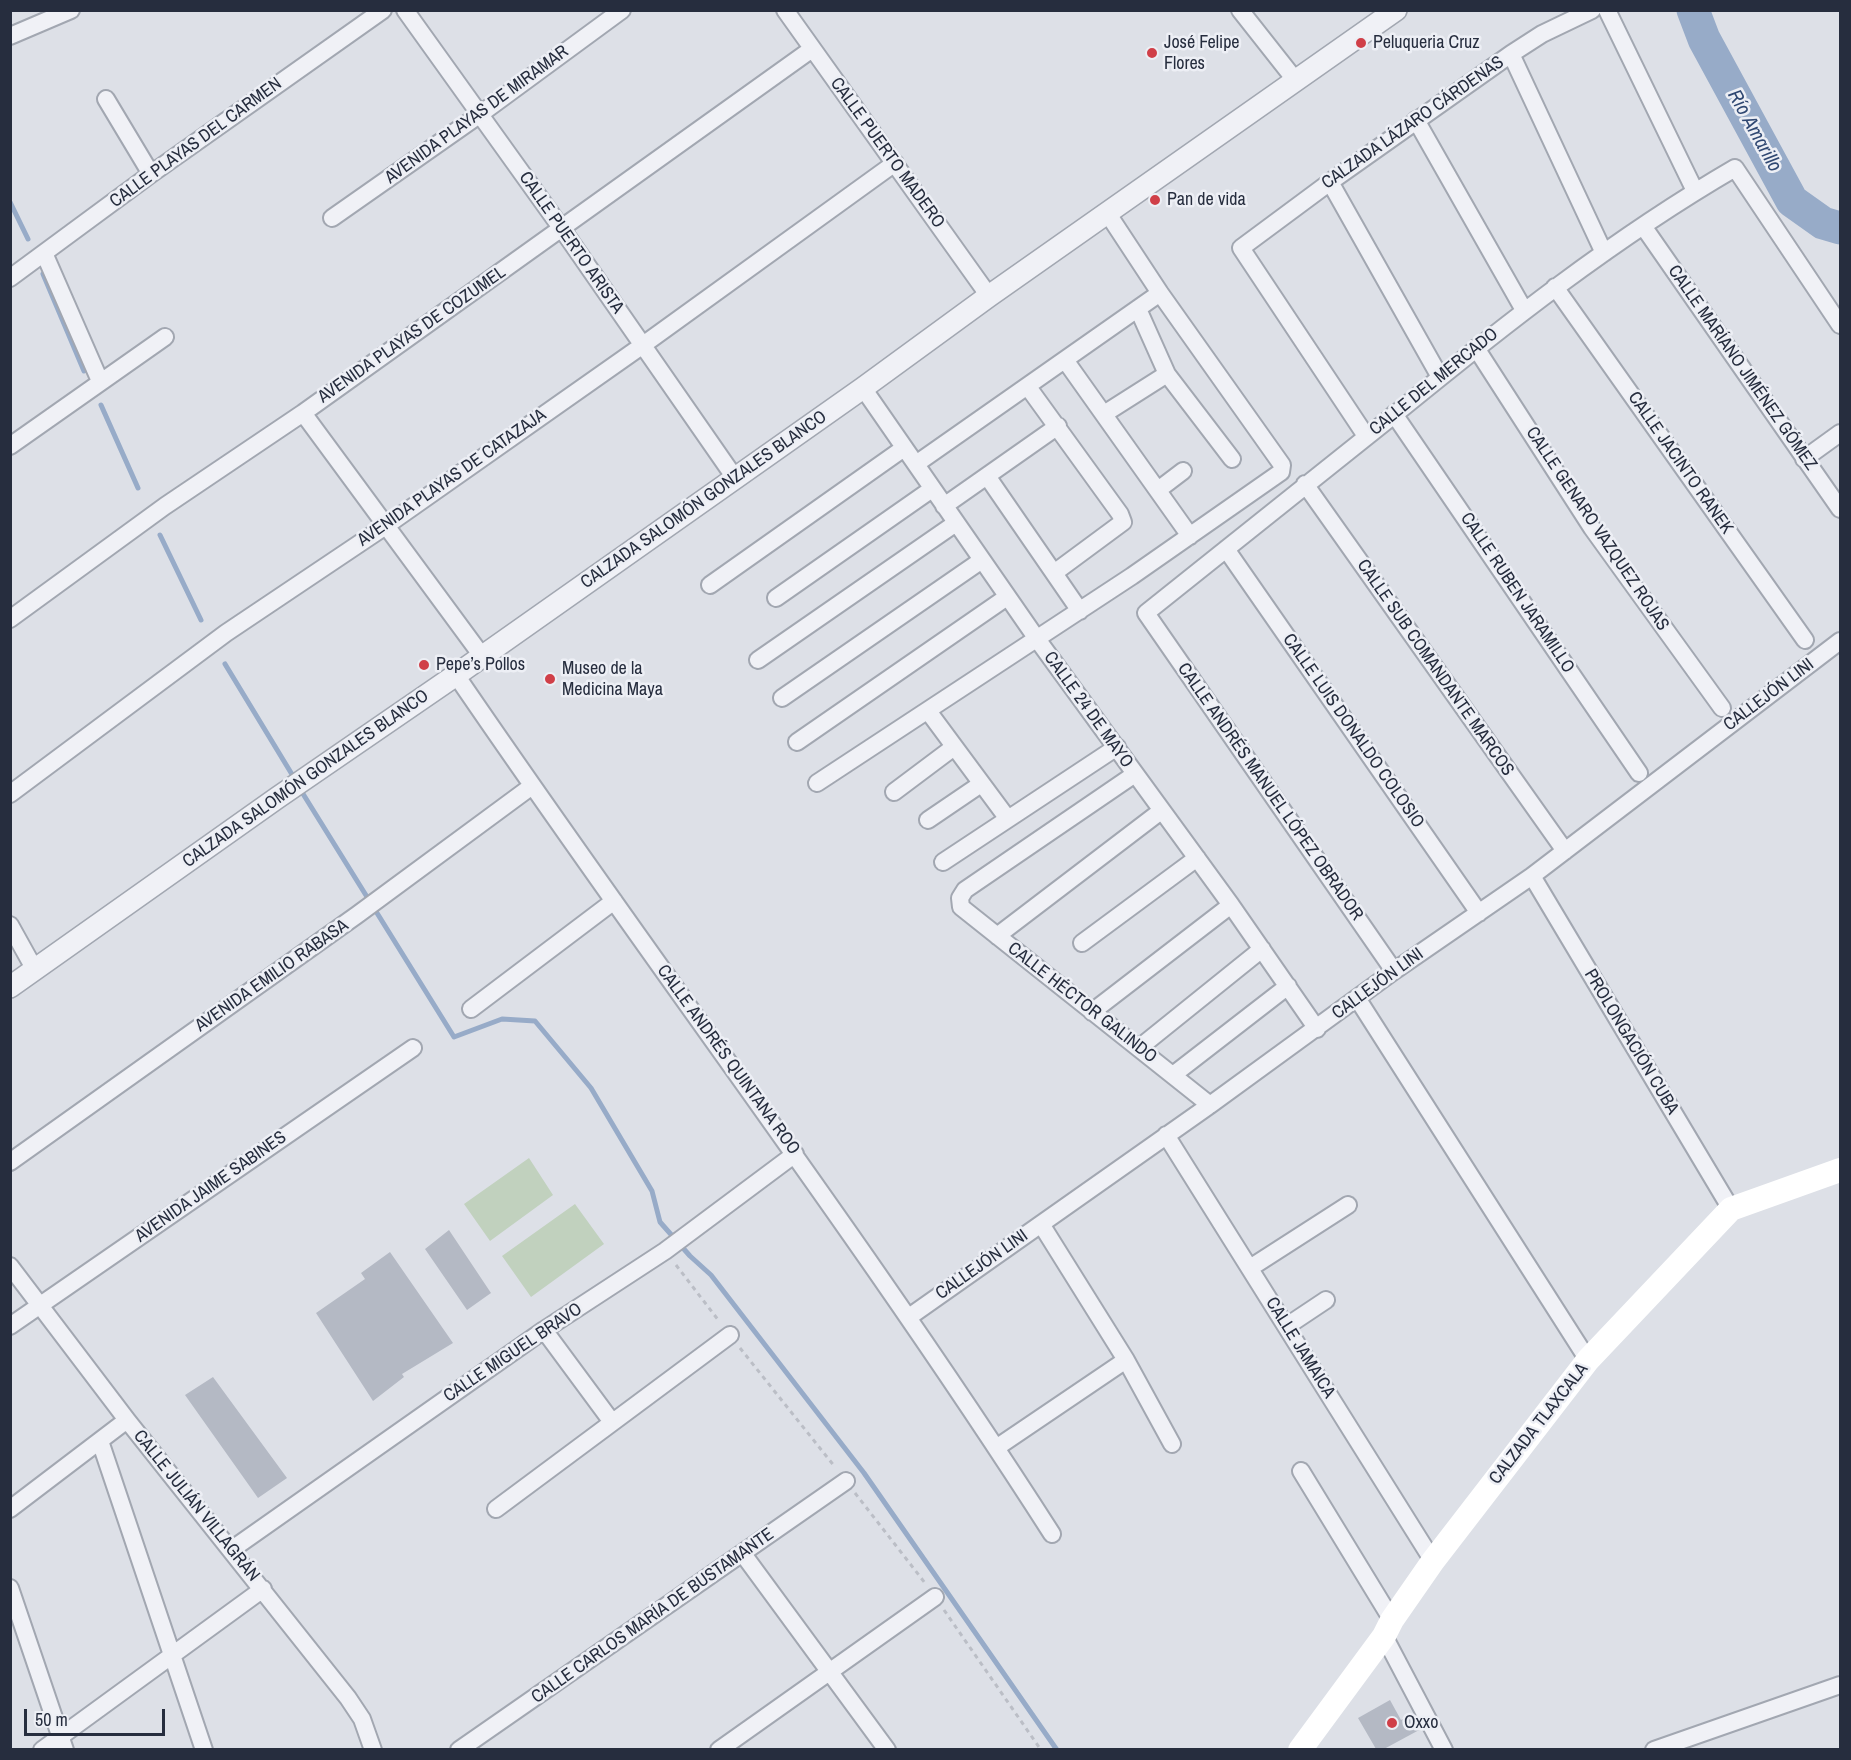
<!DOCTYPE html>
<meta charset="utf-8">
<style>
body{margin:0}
#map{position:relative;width:1851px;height:1760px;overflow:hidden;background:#dde0e7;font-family:"Archivo Narrow",sans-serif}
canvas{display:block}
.frame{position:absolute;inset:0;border:12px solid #262d3e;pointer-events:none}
.scale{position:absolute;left:24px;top:1709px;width:141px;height:27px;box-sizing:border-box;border:3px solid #262d3e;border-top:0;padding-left:8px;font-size:18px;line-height:21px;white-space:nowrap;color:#262d3e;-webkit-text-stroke:4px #edeff5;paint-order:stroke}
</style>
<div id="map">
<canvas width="1851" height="1760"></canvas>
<div class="frame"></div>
<div class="scale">50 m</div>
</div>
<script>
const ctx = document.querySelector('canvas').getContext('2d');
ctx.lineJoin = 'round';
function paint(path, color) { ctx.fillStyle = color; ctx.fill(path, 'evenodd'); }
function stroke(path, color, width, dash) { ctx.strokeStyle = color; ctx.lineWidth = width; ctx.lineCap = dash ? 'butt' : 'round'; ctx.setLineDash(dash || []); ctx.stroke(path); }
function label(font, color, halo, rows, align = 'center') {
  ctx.font = font + ' "Archivo Narrow",sans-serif'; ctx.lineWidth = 5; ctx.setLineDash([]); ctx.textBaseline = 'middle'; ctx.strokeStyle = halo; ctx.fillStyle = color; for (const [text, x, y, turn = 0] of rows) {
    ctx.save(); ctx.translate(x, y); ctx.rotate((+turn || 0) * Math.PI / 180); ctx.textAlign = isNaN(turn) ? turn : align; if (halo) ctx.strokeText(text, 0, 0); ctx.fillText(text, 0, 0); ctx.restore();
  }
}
const green = new Path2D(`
 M529 1158 553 1195 490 1241 464 1204Z
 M575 1204 604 1244 531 1297 502 1256Z`);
const stream = new Path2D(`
 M10 202 28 239
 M43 274 84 371
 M101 405 138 488
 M160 535 201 620
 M225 664 296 781
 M300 789 454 1037 502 1019 535 1021 591 1088 652 1191 660 1222 690 1256 711 1275 864 1473 1057 1750`);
const river = new Path2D(`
 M1693 10 1704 39 1792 201 1823 223 1840 228`);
const building = new Path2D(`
 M449 1230 491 1293 467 1310 425 1249Z
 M390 1252 453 1343 402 1374 404 1377 373 1401 316 1313 365 1279 361 1273Z
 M213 1377 287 1478 258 1498 185 1395Z
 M1390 1700 1401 1720 1413 1713 1421 1729 1384 1749H1376L1358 1718Z`);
const path = new Path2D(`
 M676 1265 719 1321
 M740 1348 835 1467
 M855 1493 925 1583
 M944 1610 1041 1750`);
const minor = new Path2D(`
 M405 10 562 229 735 478
 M785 10 989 296
 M1240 10 1296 81
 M1607 10 1695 191
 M10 36 71 10
 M1511 54 1604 253
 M106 99 151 174
 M1416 120 1524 310
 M1330 182 1440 377
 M332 218 479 115 622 10
 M1643 226 1840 509
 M44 253 100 381
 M10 278 151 174 383 10
 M1555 287 1805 640
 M1138 309 1167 374 1232 459
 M1476 348 1592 528 1722 708
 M1065 360 1190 536
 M1028 387 1120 514 1123 522 1054 573
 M863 388 1037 639 1231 905 1317 1029
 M303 413 482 656
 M1104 414 1167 374
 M1394 414 1639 773
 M1366 436 1241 248 1330 182 1511 54 1542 34 1592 10
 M10 446 165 337
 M1804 459 1840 433
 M916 464 1160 293
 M987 476 1080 611
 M1305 484 1565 851
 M1158 490 1183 471
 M944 506 1058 426
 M1226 549 1479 913
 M710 585 904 448
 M776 598 932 489
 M10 619 165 506 303 413 812 49
 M758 660 956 523
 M456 675C652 963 864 1240 1052 1534
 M782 698 982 560
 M928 711 1008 819
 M797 742 1007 597
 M1135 774 965 890 960 898 961 907 1210 1105
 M817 783 1132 576 1281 472 1282 465 1160 293 1108 214
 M894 792 954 747
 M10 794 226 633 387 525 643 345 895 163
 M928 820 981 784
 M943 862 1117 747
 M1532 876 1731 1209
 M10 925 35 970
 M997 936 1161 811
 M1082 943 1197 858
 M1394 971 1146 613C1228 547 1311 481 1394 415 1503 326 1613 239 1735 168L1840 325
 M1357 998 1588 1360
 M471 1009 614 901
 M1092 1012 1231 905
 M1139 1048 1262 949
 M1173 1075 1288 986
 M1166 1135 1433 1561
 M10 1162 357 915 532 786
 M1041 1224 1126 1360 1172 1444
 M10 1266 127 1420 348 1698 362 1719 373 1750
 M1250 1268 1348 1205
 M909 1317 1210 1105 1394 971 1532 876 1840 641
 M10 1326 413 1048
 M1287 1326 1326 1300
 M544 1330 612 1422
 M100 1441 204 1750
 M996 1448 1126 1360
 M1301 1471 1392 1620
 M10 1509 127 1420
 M496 1509 730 1335
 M231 1550 544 1330 665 1251 795 1154
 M743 1554 887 1750
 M10 1588 65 1750
 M1384 1636 1444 1750
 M42 1750 263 1589
 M459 1750 846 1481
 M719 1750 935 1597
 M1654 1750 1840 1685`);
const tertiary = new Path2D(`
 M10 987 277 798 456 675 863 388 989 296 1396 10`);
const secondary = new Path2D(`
 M1300 1750 1384 1636 1392 1620 1433 1561 1588 1360 1731 1209 1840 1170`);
const markers = [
 [1361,43,6,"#d03f48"],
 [1152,53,6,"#d03f48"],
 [1155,200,6,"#d03f48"],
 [424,665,6,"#d03f48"],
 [550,679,6,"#d03f48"],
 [1392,1723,6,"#d03f48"]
];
const poiNames = [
 ["José Felipe",1164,43],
 ["Flores",1164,64],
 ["Peluqueria Cruz",1373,43],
 ["Pan de vida",1167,200],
 ["Pepe’s Pollos",436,665],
 ["Museo de la",562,669],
 ["Medicina Maya",562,690],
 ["Oxxo",1404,1723]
];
const streetNames = [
 ["AVENIDA PLAYAS DE MIRAMAR",477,115,-36],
 ["CALZADA LÁZARO CÁRDENAS",1413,123,-35],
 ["CALLE PLAYAS DEL CARMEN",196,143,-36],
 ["CALLE PUERTO MADERO",887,153,54],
 ["CALLE PUERTO ARISTA",571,243,55],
 ["AVENIDA PLAYAS DE COZUMEL",412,335,-35],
 ["CALLE MARÍANO JIMÉNEZ GÓMEZ",1742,368,55],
 ["CALLE DEL MERCADO",1434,382,-39],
 ["CALLE JACINTO RANEK",1680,463,55],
 ["AVENIDA PLAYAS DE CATAZAJA",452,478,-35],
 ["CALZADA SALOMÓN GONZALES BLANCO",704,500,-35],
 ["CALLE GENARO VAZQUEZ ROJAS",1597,529,56],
 ["CALLE RUBEN JARAMILLO",1517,593,56],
 ["CALLE SUB COMANDANTE MARCOS",1435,668,55],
 ["CALLEJÓN LINI",1769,695,-37],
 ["CALLE 24 DE MAYO",1088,710,54],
 ["CALLE LUIS DONALDO COLOSIO",1353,731,55],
 ["CALZADA SALOMÓN GONZALES BLANCO",306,779,-35],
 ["CALLE ANDRÉS MANUEL LÓPEZ OBRADOR",1270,792,55],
 ["AVENIDA EMILIO RABASA",272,976,-35],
 ["CALLEJÓN LINI",1378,984,-36],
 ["CALLE HÉCTOR GALINDO",1082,1003,38],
 ["PROLONGACIÓN CUBA",1631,1042,59],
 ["CALLE ANDRÉS QUINTANA ROO",728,1060,54],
 ["AVENIDA JAIME SABINES",211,1187,-35],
 ["CALLEJÓN LINI",982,1265,-35],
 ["CALLE JAMAICA",1300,1348,58],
 ["CALLE MIGUEL BRAVO",513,1353,-34],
 ["CALZADA TLAXCALA",1539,1424,-52],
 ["CALLE JULIÁN VILLAGRÁN",196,1506,51],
 ["CALLE CARLOS MARÍA DE BUSTAMANTE",653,1616,-35]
];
const waterNames = [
 ["Río Amarillo",1754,131,61]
];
paint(green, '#c1d1be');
stroke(stream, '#97abc8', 5);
stroke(river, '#97abc8', 33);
paint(building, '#b4b9c4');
stroke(minor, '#a2a7b1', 20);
stroke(tertiary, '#a2a7b1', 24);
stroke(path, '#bbbec6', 3, [4.5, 4.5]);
stroke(minor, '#f0f1f6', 16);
stroke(tertiary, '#f0f1f6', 21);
stroke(secondary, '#fff', 24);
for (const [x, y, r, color] of markers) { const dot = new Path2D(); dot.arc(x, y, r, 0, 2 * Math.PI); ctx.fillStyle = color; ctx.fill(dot); stroke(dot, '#edeff5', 2); }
label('18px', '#262d3e', '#edeff5', poiNames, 'left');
label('18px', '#262d3e', '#edeff5', streetNames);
label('italic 20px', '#304872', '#edeff5', waterNames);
</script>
